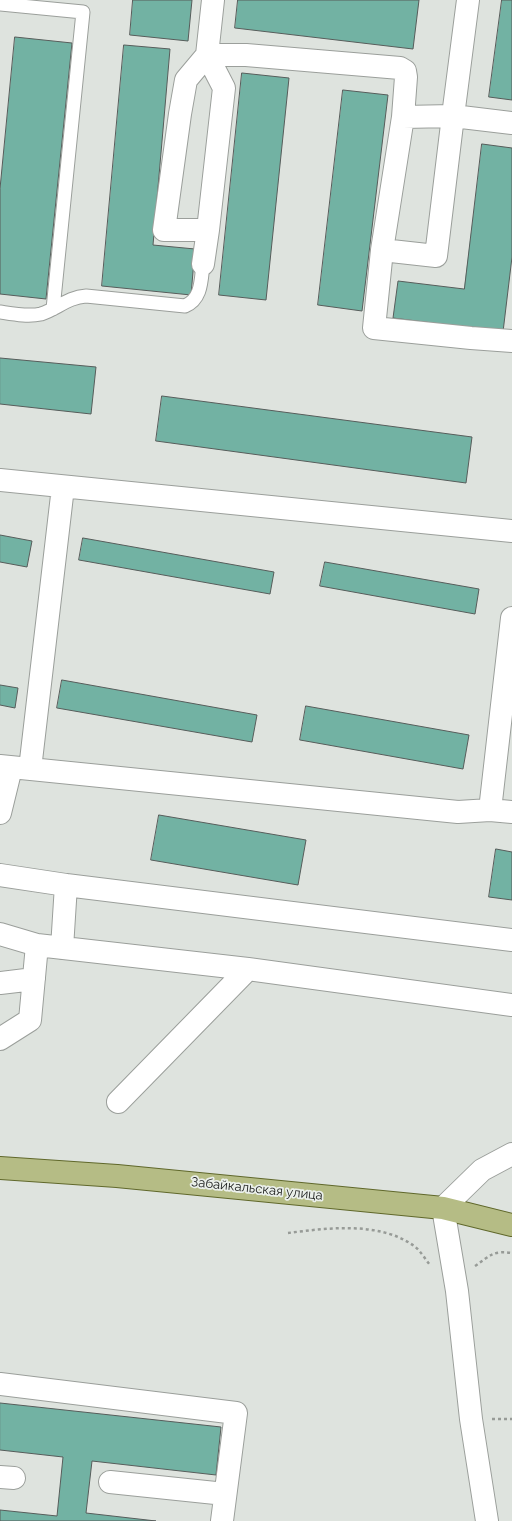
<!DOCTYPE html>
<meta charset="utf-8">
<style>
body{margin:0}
canvas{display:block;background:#dee3de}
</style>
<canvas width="512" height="1521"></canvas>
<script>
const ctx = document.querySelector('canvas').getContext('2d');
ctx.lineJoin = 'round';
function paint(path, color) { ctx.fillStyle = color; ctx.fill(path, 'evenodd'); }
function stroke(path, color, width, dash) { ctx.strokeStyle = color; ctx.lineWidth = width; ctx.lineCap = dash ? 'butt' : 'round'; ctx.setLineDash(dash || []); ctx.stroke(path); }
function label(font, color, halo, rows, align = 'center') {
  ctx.font = font + ' Raleway,sans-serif'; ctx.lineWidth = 3.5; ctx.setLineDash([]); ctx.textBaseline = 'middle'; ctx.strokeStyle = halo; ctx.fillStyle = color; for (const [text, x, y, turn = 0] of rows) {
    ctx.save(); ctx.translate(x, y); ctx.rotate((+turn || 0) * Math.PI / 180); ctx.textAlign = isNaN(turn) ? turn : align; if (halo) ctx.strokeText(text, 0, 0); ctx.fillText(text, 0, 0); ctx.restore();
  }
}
const building = new Path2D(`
 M133 0H192L188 41 130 35Z
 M238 0H419L413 49 235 28Z
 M502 0H512V100L489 97Z
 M15 37 72 43 46 299 0 294V189Z
 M124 45 170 49 153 245 195 249 191 295 102 286Z
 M242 73 289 78 266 300 219 295Z
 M343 90 388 95 362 311 318 305Z
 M482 144 512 148V257L503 332 393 318 398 281 464 289Z
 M0 358 96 367 91 414 0 404Z
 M162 396 472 437 466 483 156 441Z
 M0 535 32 541 27 567 0 562Z
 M83 538 274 572 270 594 79 560Z
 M325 562 479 589 475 614 320 586Z
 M62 680 257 715 252 742 57 708Z
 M0 685 18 688 15 708 0 705Z
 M306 706 469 735 463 769 300 740Z
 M159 815 306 840 298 885 151 860Z
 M496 849 512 852V900L489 897Z
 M0 1403 221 1427 216 1475 92 1461 86 1513 156 1521H0V1510L57 1516 63 1457 0 1450Z`);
const path = new Path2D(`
 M288 1233C327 1228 380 1221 414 1246 420 1250 425 1259 430 1265
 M475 1266C490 1256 493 1250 512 1253
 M492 1419H512`);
const service = new Path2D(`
 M0 4 83 12 53 309
 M0 312C13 314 28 317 41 314 57 309 68 297 86 296L185 306C202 299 201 280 203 264`);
const minor = new Path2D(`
 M512 123 453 116 436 256 382 250 374 328 471 338 512 341
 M208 230 224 88 207 55H246L400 68 405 71 406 77 403 117
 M382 250 403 117 453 116 468 0
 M203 264 208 230H164L180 114 186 80 207 55 213 0
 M0 480 512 531
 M0 766 458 812 490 810 512 812
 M30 769 63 487
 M490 810 512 618
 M0 813 11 768
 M0 875 66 885 62 948
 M66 885 512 940
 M0 934 37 945
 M0 983 34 979
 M0 1039 30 1020 37 945 248 969 512 1005
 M118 1102 248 969
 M0 1384 236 1413 222 1521
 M0 1477 14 1478
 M110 1482 225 1494
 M487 1521 471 1419 457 1291 443 1208 482 1170 512 1154`);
const primary = new Path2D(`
 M0 1168 117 1176 443 1208 512 1225`);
const streetNames = [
 ["Забайкальская улица",257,1189,6]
];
paint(building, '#72b2a3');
stroke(building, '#575d5b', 1);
stroke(service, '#9b9f9b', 15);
stroke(minor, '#9b9f9b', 24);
stroke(primary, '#60682b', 24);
stroke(path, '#979b97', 2.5, [3, 3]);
stroke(service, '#fff', 13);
stroke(minor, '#fff', 22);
stroke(primary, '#b5bc85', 22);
label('13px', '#1c1e1c', '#ebf0eb', streetNames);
</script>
